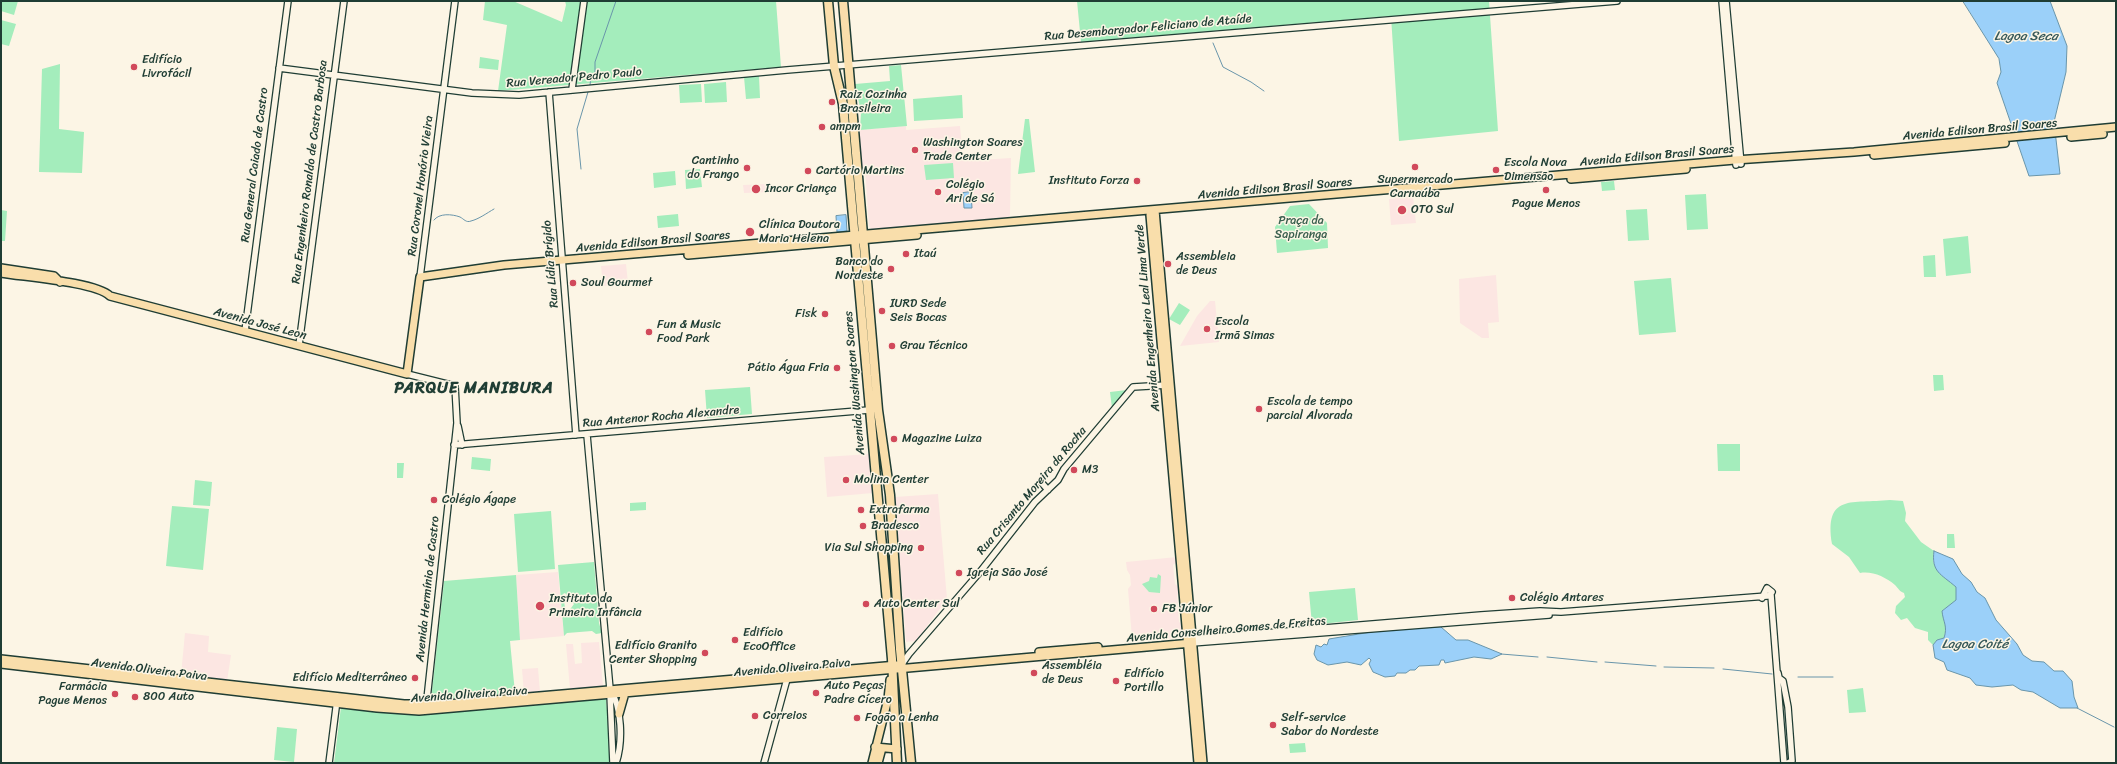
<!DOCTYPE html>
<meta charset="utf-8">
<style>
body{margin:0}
#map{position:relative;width:2117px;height:764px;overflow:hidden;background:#fcf5e5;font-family:Sriracha,sans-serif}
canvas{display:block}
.frame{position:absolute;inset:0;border:2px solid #1f3d34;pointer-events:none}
</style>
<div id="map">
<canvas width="2117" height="764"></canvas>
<div class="frame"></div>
</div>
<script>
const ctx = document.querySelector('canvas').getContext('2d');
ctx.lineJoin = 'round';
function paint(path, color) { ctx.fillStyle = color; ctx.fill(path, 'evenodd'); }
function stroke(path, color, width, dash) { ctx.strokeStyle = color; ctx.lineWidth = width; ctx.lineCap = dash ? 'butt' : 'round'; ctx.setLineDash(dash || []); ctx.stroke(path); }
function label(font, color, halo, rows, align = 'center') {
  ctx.font = font + ' Sriracha,sans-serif'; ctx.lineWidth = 3; ctx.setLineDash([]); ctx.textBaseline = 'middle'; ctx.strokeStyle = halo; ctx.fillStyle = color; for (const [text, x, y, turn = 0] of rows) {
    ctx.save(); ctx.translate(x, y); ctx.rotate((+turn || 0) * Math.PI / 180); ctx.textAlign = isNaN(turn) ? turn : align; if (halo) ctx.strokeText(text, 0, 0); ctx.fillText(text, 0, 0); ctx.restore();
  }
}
const built = new Path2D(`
 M906 126V130L960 126 963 161 1011 158 1010 215 1008 218 872 230 869 226 865 169H861L859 130Z
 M768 184V192L744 193 743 185Z
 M1413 196 1416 223 1391 225 1389 199Z
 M626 264 628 283 603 286 601 266Z
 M1496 275 1499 322 1488 323 1489 338H1482L1460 323 1459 279Z
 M1210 301H1215L1219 342 1180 346 1197 316Z
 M871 454 873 493 827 497 824 457Z
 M938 494 947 599 916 641 906 642 895 497Z
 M1177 557 1178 561 1173 565 1175 584 1180 588 1181 591 1177 595 1179 622 1182 624 1183 635 1179 638 1135 640 1132 638 1128 589 1131 585 1130 575 1127 570 1126 562Z
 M558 572 564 636 520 640 516 575Z
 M185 633 209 636 208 652 231 655 227 681 181 675Z
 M599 642 603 686 570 689 566 644H573L575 664 582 663 581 643Z
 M538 668 540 692 524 693 522 669Z`);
const green = new Path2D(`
 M1 1H18L14 15 1 11Z
 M485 1H513L562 22 566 5 565 1H776L781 67 498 91 507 25 483 20Z
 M1077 1H1489L1498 131 1399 141 1391 16 1081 42Z
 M1 20 16 24 9 46 1 44Z
 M480 57 499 60 498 70 479 68Z
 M60 64 59 129 84 132 82 173 39 172 42 69Z
 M901 65 907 126 860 130 861 112 855 84 890 81 889 66Z
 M759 76 760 98 746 99 744 77Z
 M726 82 727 102 705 103 704 84Z
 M701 84 702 102 680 103 679 85Z
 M962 95 963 118 914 121 913 99Z
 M1025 119H1029L1035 172 1018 174Z
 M953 163 954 178 926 180 924 165Z
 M700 169 702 187 686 189 685 170Z
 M675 171 676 185 654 188 653 173Z
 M1614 181 1615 190 1602 191 1601 182Z
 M1706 194 1708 229 1687 230 1685 195Z
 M1309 204 1327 223 1328 248 1277 253 1275 227 1290 206Z
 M1647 209 1649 240 1628 241 1626 210Z
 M1 210 7 211 5 241H1Z
 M678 214 679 226 658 228 657 216Z
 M1968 236 1971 273 1946 276 1943 239Z
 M1935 255 1936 277H1924L1923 256Z
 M1671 278 1676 332 1639 335 1634 281Z
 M1179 303 1190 310 1180 325 1169 319Z
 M1933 375H1943L1944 390 1934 391Z
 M750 387 752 414 707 418 705 390Z
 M1127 390 1112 408 1110 392Z
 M1717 444H1740V471H1718Z
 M472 457 491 459 490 471 471 469Z
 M397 463H404L403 478H397Z
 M195 480 212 482 210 506 193 505Z
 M1890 500 1903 501 1906 513 1905 521 1921 542 1934 551 1933 562 1956 587 1957 600 1942 611 1947 625 1944 638 1937 640 1933 645 1928 640V632L1915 628 1907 618 1901 620 1895 613 1896 606 1905 597 1904 593C1899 591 1899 589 1895 585 1885 577 1873 571 1860 573L1849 557 1832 544C1824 493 1852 504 1890 500Z
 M646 502V510L630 511V503Z
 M172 506 209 509 203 570 166 566Z
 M551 511 555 569 518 572 514 514Z
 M1947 534H1954L1955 548H1947Z
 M594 562 599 623 602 633 596 634 592 631 567 633 564 636 558 565ZM565 593 574 604 566 615 563 594Z
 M1158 574 1161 576 1160 593 1149 592 1142 584 1149 581 1150 577 1157 578Z
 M516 575 520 640 510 641 515 693 431 700 444 581Z
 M1355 588 1358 620 1312 625 1309 592Z
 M1863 688 1866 712 1849 713 1847 690Z
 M604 698 606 699 610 745 609 763H334L341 707 436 713Z
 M277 727 297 729 294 762 274 760Z
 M1305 743 1306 752 1290 753 1289 744Z`);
const water = new Path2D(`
 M1963 1H2050L2067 46 2066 72 2054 122 2060 174 2029 176 1997 83 2001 72 1999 59Z
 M971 192 972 208H964L963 193Z
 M846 215 847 231 837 232 836 216Z
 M1934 551 1953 559 1962 574 1971 582 1977 592 1985 598 1996 620 2017 644 2023 655 2032 661 2044 662 2054 671H2063L2072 681 2074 697 2078 708H2060L2033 692 2021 690 2013 685 1992 687 1976 685 1970 678 1947 670 1944 662 1935 658 1933 645 1937 640 1944 638C1948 626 1943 622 1942 611L1956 600V587C1941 574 1931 572 1934 551Z
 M1441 627 1456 640H1468L1502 654 1491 659 1474 657 1445 663 1444 660H1441L1439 665 1419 666 1415 670H1410L1406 673H1397L1395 676 1385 677 1373 672 1369 664 1371 660 1369 658 1361 665 1347 662 1328 665 1317 660 1314 654 1316 645 1321 647 1324 644 1327 645 1329 639 1377 631Z`);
const stream = new Path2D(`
 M1213 43 1223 67 1251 82 1264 91
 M590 85 591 77 595 72V62L616 1
 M581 169 577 129 588 92
 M434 220C439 213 452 214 460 217 464 219 466 223 471 221 479 219 487 213 494 209
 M1501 654 1538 657
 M1547 657 1597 662
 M1605 662 1656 666
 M1664 667 1714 668
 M1723 669 1772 674
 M1798 677H1833
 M2077 708 2114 727`);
const minor = new Path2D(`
 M1722 1 1736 165
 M1726 1 1741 164
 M279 68 472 93 519 95 787 70 1617 1
 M572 89 584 1
 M549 92 576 435
 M420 277 455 1
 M245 331 288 1
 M299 345 344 1
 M407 374 455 386 457 423 426 708
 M458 426 462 445
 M587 435 610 689C622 707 623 742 616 763
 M454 445 869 410
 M1041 482 1048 490
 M1771 595 1784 763
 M1762 598 1767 588 1772 592 1769 596
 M1192 639 1481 615 1540 611 1561 612 1767 596
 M1192 643 1549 615
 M902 664 909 654 980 572 1035 502 1058 480 1064 469 1133 387 1167 385
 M1778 673 1779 678 1783 681 1788 707 1792 761 1788 763
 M610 694 613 763
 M329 763 337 700
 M764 763 787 679`);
const major = new Path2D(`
 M2071 137 2103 134
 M1874 155 2005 143
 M1571 179 1686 169
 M1155 210 1150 215 1198 763
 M1155 210 1203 763
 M688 255 917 235
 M1 268 54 276 60 282
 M1 273C24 277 96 282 110 296L407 374 420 277 504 265 1735 160 1854 152 2116 127
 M1039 652 1098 647
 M1 659 404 704H447L897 665
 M1 664 377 708 419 711 1192 643
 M619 714 625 693
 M875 747 897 749
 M872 763 888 699 890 680
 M878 763 882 748`);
const highway = new Path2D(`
 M828 1 834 66 843 104 892 659 897 763
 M843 1 878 410 890 495 900 649 911 763`);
const markers = [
 [134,67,4,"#d1495b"],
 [832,102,4,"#d1495b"],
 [822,127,4,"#d1495b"],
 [915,150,4,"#d1495b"],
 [1415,167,4,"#d1495b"],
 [747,168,4,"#d1495b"],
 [1496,170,4,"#d1495b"],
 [808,171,4,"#d1495b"],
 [1137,181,4,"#d1495b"],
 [756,189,5,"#d1495b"],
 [1546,190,4,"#d1495b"],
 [938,192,4,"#d1495b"],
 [1402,210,5,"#d1495b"],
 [750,232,5,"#d1495b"],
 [906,254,4,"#d1495b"],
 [1168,264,4,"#d1495b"],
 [891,269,4,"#d1495b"],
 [573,283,4,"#d1495b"],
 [882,311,4,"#d1495b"],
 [825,314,4,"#d1495b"],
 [1207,329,4,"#d1495b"],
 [649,332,4,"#d1495b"],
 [892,346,4,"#d1495b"],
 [837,368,4,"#d1495b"],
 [1259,409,4,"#d1495b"],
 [894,439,4,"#d1495b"],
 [1074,470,4,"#d1495b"],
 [846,480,4,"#d1495b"],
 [434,500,4,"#d1495b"],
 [861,510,4,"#d1495b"],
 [863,526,4,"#d1495b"],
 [921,548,4,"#d1495b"],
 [959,573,4,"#d1495b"],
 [1512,598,4,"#d1495b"],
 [866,604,4,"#d1495b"],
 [540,606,5,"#d1495b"],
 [1154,609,4,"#d1495b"],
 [735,640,4,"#d1495b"],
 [705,653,4,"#d1495b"],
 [1034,673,4,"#d1495b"],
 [415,678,4,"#d1495b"],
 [1116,681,4,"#d1495b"],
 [816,693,4,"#d1495b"],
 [115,694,4,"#d1495b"],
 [135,697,4,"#d1495b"],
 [755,716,4,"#d1495b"],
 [857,718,4,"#d1495b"],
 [1273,725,4,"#d1495b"]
];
const streetNames = [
 ["Rua Desembargador Feliciano de Ataíde",1148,28,-5],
 ["Rua Vereador Pedro Paulo",574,78,-5],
 ["Avenida Edilson Brasil Soares",1980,130,-5],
 ["Avenida Edilson Brasil Soares",1657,156,-5],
 ["Rua General Caiado de Castro",255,165,-83],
 ["Rua Engenheiro Ronaldo de Castro Barbosa",310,172,-83],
 ["Rua Coronel Honório Vieira",421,186,-83],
 ["Avenida Edilson Brasil Soares",1275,189,-5],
 ["Avenida Edilson Brasil Soares",653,242,-5],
 ["Rua Lídia Brígido",551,264,-95],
 ["Avenida Engenheiro Leal Lima Verde",1148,318,-95],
 ["Avenida José Leon",260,324,15],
 ["Avenida Washington Soares",855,383,-95],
 ["Rua Antenor Rocha Alexandre",661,417,-5],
 ["Rua Crisanto Moreira da Rocha",1032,491,-50],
 ["Avenida Hermínio de Castro",428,589,-84],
 ["Avenida Conselheiro Gomes de Freitas",1226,630,-5],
 ["Avenida Oliveira Paiva",792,668,-5],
 ["Avenida Oliveira Paiva",149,670,7],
 ["Avenida Oliveira Paiva",469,695,-4]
];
const poiNames = [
 ["Edifício",142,60],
 ["Livrofácil",142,74],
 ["Raiz Cozinha",840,95],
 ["Brasileira",840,109],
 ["ampm",830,127],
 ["Washington Soares",923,143],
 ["Trade Center",923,157],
 ["Cantinho",739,161,"right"],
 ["do Frango",739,175,"right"],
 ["Escola Nova",1504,163],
 ["Dimensão",1504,177],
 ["Cartório Martins",816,171],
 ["Supermercado",1415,180,"center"],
 ["Carnaúba",1415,194,"center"],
 ["Instituto Forza",1129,181,"right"],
 ["Colégio",946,185],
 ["Ari de Sá",946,199],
 ["Incor Criança",765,189],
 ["Pague Menos",1546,204,"center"],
 ["OTO Sul",1411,210],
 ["Clínica Doutora",759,225],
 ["Maria Helena",759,239],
 ["Itaú",914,254],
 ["Assembleia",1176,257],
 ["de Deus",1176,271],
 ["Banco do",883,262,"right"],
 ["Nordeste",883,276,"right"],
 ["Soul Gourmet",581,283],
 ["IURD Sede",890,304],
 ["Seis Bocas",890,318],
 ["Fisk",817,314,"right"],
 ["Escola",1215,322],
 ["Irmã Simas",1215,336],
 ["Fun & Music",657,325],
 ["Food Park",657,339],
 ["Grau Técnico",900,346],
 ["Pátio Água Fria",829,368,"right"],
 ["Escola de tempo",1267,402],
 ["parcial Alvorada",1267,416],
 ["Magazine Luiza",902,439],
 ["M3",1082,470],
 ["Molina Center",854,480],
 ["Colégio Ágape",442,500],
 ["Extrafarma",869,510],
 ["Bradesco",871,526],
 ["Via Sul Shopping",913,548,"right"],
 ["Igreja São José",967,573],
 ["Colégio Antares",1520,598],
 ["Instituto da",549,599],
 ["Primeira Infância",549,613],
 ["Auto Center Sul",874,604],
 ["FB Júnior",1162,609],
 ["Edifício",743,633],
 ["EcoOffice",743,647],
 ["Edifício Granito",697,646,"right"],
 ["Center Shopping",697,660,"right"],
 ["Assembléia",1042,666],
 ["de Deus",1042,680],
 ["Edifício",1124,674],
 ["Portillo",1124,688],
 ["Edifício Mediterrâneo",407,678,"right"],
 ["Auto Peças",824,686],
 ["Padre Cícero",824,700],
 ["Farmácia",107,687,"right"],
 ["Pague Menos",107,701,"right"],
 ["800 Auto",143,697],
 ["Correios",763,716],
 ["Fogão a Lenha",865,718],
 ["Self-service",1281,718],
 ["Sabor do Nordeste",1281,732]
];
const parkNames = [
 ["Praça da",1301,221],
 ["Sapiranga",1301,235]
];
const waterNames = [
 ["Lagoa Seca",2026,37],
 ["Lagoa Coité",1975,645]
];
const districtNames = [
 ["PARQUE MANIBURA",474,389]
];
paint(built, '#fce6e2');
paint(green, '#a4edbc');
paint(water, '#9bd0f9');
stroke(water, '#6995aa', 1);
stroke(stream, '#6995aa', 1);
stroke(minor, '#1f3d34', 8);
stroke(major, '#1f3d34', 10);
stroke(highway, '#1f3d34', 11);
stroke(minor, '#fcf5e5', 5.5);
stroke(major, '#f9deab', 7);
stroke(highway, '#f9deab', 8);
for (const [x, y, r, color] of markers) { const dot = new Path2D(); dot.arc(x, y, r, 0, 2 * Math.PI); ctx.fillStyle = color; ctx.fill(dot); stroke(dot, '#fcf5e5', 1.5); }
label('12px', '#1f3d34', '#fcf5e5', streetNames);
label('12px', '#1f3d34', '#fcf5e5', poiNames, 'left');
label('12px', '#3a604f', '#fcf5e5', parkNames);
label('italic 13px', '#385a5b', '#fcf5e5', waterNames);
ctx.letterSpacing = '1px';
label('bold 16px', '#1f3d34', '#fcf5e5', districtNames);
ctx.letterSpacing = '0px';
</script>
